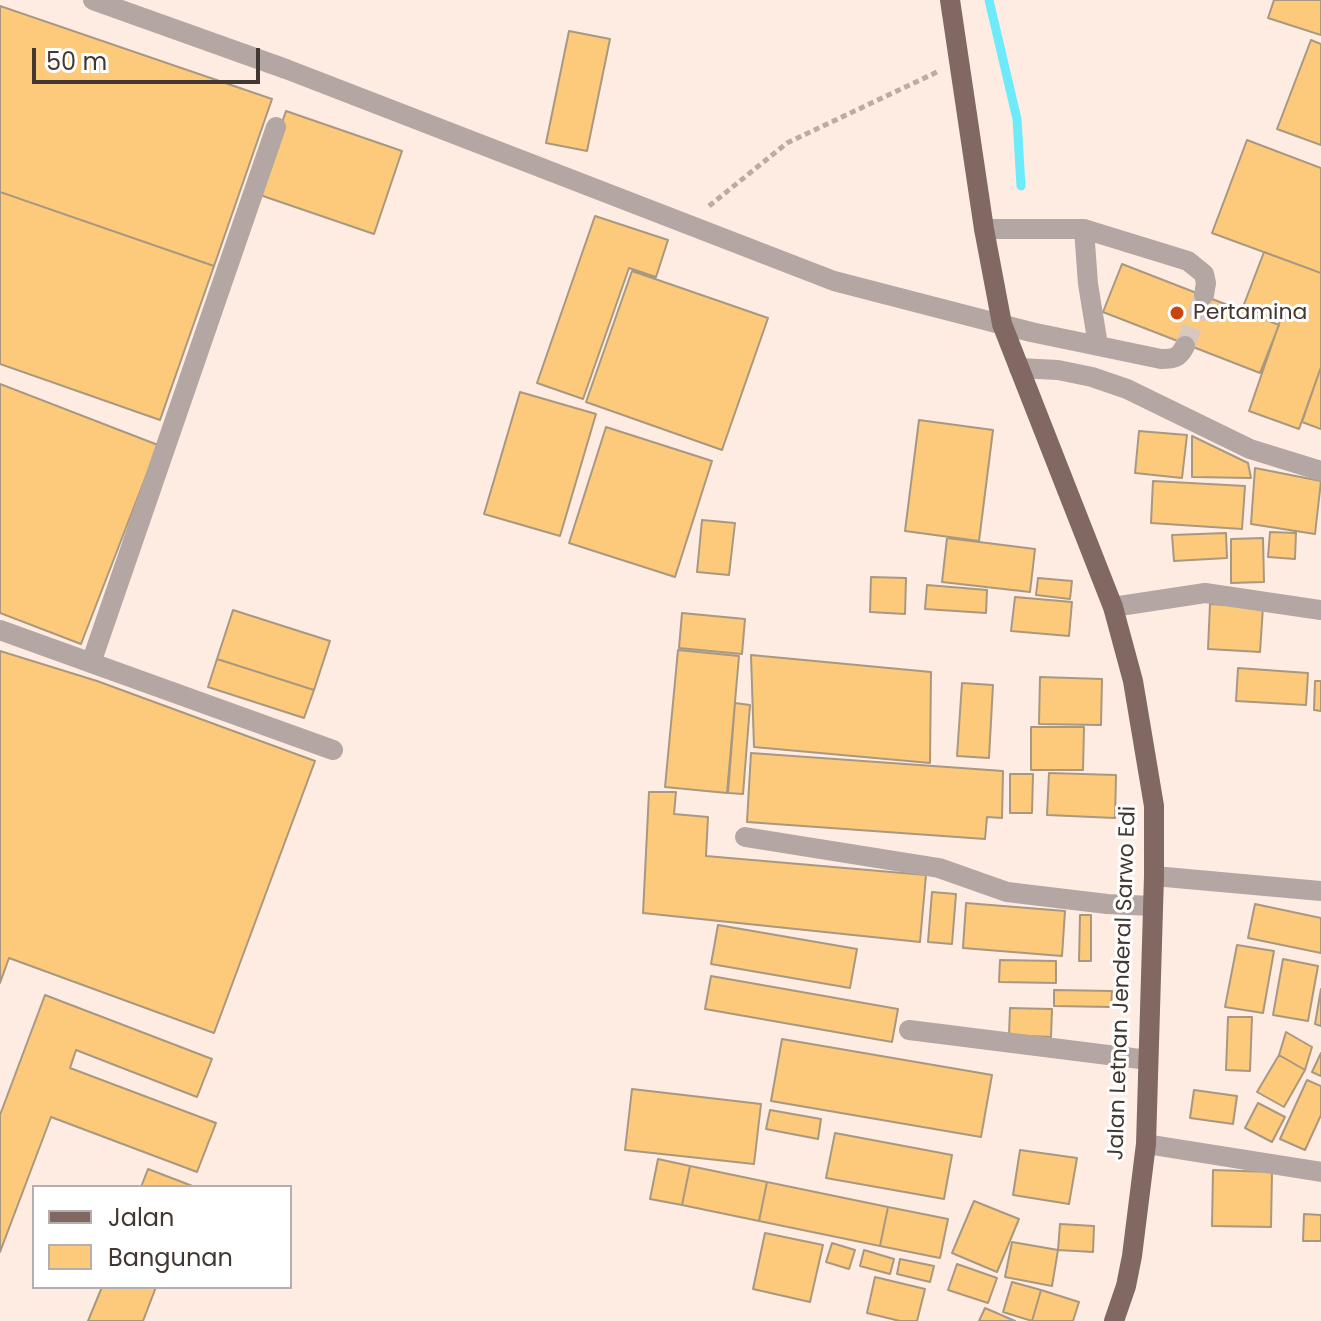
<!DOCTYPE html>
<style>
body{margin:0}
#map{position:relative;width:1321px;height:1321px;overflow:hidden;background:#feece3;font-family:Poppins,sans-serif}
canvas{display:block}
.legend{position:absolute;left:32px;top:1185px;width:260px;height:104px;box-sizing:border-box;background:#fff;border:2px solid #b4afad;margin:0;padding:10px 14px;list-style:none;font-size:24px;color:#433731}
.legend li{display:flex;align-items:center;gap:16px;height:40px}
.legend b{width:40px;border:2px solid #b4afad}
.scale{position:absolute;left:32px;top:48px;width:228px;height:36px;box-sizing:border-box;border:4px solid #433731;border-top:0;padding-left:10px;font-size:24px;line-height:28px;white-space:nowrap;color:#433731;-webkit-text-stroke:6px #fff;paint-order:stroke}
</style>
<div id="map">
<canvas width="1321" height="1321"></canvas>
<ul class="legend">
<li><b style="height:10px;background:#816863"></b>Jalan</li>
<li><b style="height:22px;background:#fdca7b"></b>Bangunan</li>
</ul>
<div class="scale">50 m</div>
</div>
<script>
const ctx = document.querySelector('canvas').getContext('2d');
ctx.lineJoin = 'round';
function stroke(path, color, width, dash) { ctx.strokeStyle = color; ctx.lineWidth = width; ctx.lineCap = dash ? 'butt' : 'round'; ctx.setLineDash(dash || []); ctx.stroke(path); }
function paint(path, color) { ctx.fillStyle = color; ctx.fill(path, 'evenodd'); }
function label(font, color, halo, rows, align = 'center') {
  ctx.font = font + ' Poppins,sans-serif'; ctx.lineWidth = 6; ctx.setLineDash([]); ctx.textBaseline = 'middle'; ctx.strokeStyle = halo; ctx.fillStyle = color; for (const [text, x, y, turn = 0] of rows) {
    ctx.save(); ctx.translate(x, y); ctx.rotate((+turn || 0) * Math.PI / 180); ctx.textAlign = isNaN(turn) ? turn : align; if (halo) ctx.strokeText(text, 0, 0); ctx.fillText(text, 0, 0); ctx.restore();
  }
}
const stream = new Path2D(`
 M989 0 1017 119 1021 186`);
const building = new Path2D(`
 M1274 0H1321V35L1268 18Z
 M0 6 272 99 214 266 0 192Z
 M569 31 610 39 587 151 546 143Z
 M1311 40 1321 44V145L1277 129Z
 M286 111 402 151 374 234 257 194Z
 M1247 140 1321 168V273L1212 233Z
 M0 192 214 266 160 420 0 364Z
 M595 216 668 240 656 277 629 268 583 399 537 383Z
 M1264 252 1321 273V367L1299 429 1249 411 1280 321 1243 307Z
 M1122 264 1279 325 1260 373 1103 312Z
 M632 271 768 318 722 450 586 402Z
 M1321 367V429L1302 422Z
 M0 384 158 445 81 644 0 613Z
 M520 392 596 414 560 536 484 514Z
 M919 420 993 430 979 541 905 531Z
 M606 427 712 461 675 577 569 543Z
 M1139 431 1187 435 1182 478 1135 473Z
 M1192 436 1248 463 1251 478 1192 477Z
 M1255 468 1321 481 1315 534 1251 524Z
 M1153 481 1245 486 1242 529 1151 523Z
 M702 520 735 523 729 575 697 572Z
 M1270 532 1296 533 1295 559 1268 557Z
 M1226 533 1227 558 1174 561 1172 535Z
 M947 538 1035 549 1030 592 942 582Z
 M1263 538 1264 582 1231 583V539Z
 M871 577 906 578 905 614 870 612Z
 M1038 578 1072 581 1070 599 1036 595Z
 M927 585 987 590 986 613 925 609Z
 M1015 597 1072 602 1069 636 1011 631Z
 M1210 604 1263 607 1260 652 1208 649Z
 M233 610 330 641 314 690 217 659Z
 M682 613 745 619 742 654 679 648Z
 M678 650 739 656 727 793 665 787Z
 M0 651 97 681 315 761 214 1033 9 958 0 983Z
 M751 655 931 672 930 763 754 747Z
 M217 659 314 690 304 718 208 687Z
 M1238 668 1308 673 1306 705 1236 701Z
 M1040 677 1102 679 1101 725 1039 724Z
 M1315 681H1321V711L1314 710Z
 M962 683 993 685 989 758 957 756Z
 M735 703 750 705 743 794 728 793Z
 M1031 727H1084L1083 770H1031Z
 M751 753 1003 771 1002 818 987 817 985 839 747 822Z
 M1049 773 1116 775 1115 818 1047 815Z
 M1010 774H1033L1032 813H1010Z
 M649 792H676L674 814 708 817 706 856 926 875 920 942 643 913Z
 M932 892 956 894 952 944 928 942Z
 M966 903 1065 911 1062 956 963 948Z
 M1255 904 1321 918V953L1248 938Z
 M1080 915H1091V961H1079Z
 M718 925 857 949 850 988 711 964Z
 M1237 945 1274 951 1263 1013 1225 1007Z
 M1283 959 1318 966 1308 1021 1273 1015Z
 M1000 960 1056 961V983L999 982Z
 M711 976 898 1009 892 1042 705 1009Z
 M1321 989V1026L1315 1024Z
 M1054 990 1112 991 1111 1007 1054 1006Z
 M45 995 212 1059 197 1097 76 1050 70 1068 216 1123 197 1172 51 1117 0 1252V1115Z
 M1010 1008 1052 1009 1051 1037 1009 1035Z
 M1228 1017H1252L1250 1071 1226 1070Z
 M1286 1032 1312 1047 1305 1070 1279 1055Z
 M782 1039 992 1075 981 1137 771 1101Z
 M1321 1053V1076L1312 1072Z
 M1279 1055 1305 1070 1284 1107 1257 1092Z
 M1307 1080 1321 1086V1115L1305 1150 1280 1139Z
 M632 1089 761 1104 754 1164 625 1150Z
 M1194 1090 1237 1096 1233 1124 1190 1118Z
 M1258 1103 1285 1117 1272 1142 1245 1128Z
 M770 1110 821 1119 818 1139 766 1129Z
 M835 1133 952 1155 944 1199 826 1178Z
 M1020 1150 1077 1158 1069 1204 1013 1195Z
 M658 1159 690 1166 682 1205 650 1199Z
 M690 1166 767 1182 759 1221 682 1205Z
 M148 1169 195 1187H141Z
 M1213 1170 1272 1172 1271 1227 1212 1226Z
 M767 1182 888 1207 880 1246 759 1221Z
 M974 1201 1019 1219 997 1272 952 1253Z
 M888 1207 948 1219 940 1258 880 1246Z
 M1304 1214 1321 1215V1241H1303Z
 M1060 1224 1094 1226 1093 1252 1058 1250Z
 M765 1233 823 1245 810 1302 753 1289Z
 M1012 1242 1058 1250 1052 1286 1005 1277Z
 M832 1243 855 1250 849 1269 826 1262Z
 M864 1250 894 1259 890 1274 860 1266Z
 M900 1259 934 1266 930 1282 897 1274Z
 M957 1264 997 1278 988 1303 948 1290Z
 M875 1277 925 1289 917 1321H900L867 1313Z
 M1012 1282 1041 1290 1032 1321 1003 1312Z
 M102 1287H156L143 1321H88Z
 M1041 1290 1079 1302 1073 1321H1032Z
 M985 1308 1015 1321H979Z`);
const minorTunnel = new Path2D(`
 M1185 346 1204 295`);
const path = new Path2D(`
 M709 206 787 143 937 72`);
const minor = new Path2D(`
 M93 0 286 69 834 281 1031 332 1161 359C1174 359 1179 358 1185 346
 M984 229H1084L1188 261 1204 274 1206 283 1204 295
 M1084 229 1088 284 1098 345
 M1019 368 1058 370 1092 377 1127 389 1250 449 1321 471
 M1113 607 1205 593 1321 610
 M0 630 333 750
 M91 663 276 127
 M745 837 939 868 1007 892 1107 904 1153 906
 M1154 876 1321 891
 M909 1030 1148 1060
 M1146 1144 1321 1172`);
const major = new Path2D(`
 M950 0 984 229 1002 324 1113 607 1133 681 1154 806V876L1146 1144 1132 1256 1126 1286 1114 1321`);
const markers = [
 [1177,313,8,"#cb440d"]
];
const poiNames = [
 ["Pertamina",1193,313]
];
const streetNames = [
 ["Jalan Letnan Jenderal Sarwo Edi",1123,983,-88]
];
stroke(stream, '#6eebfa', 9);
paint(building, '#fdca7b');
stroke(building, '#a99880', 2);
stroke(minorTunnel, '#d9c8bf', 20, [20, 10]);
stroke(path, '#bbaba3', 5, [6, 4]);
stroke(minor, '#b4a6a3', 20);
stroke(major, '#816863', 20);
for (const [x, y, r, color] of markers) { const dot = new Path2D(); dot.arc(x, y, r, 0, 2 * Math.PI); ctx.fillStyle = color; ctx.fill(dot); stroke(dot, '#fff', 3); }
label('22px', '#433731', '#fff', poiNames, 'left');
label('22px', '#433731', '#fff', streetNames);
</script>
